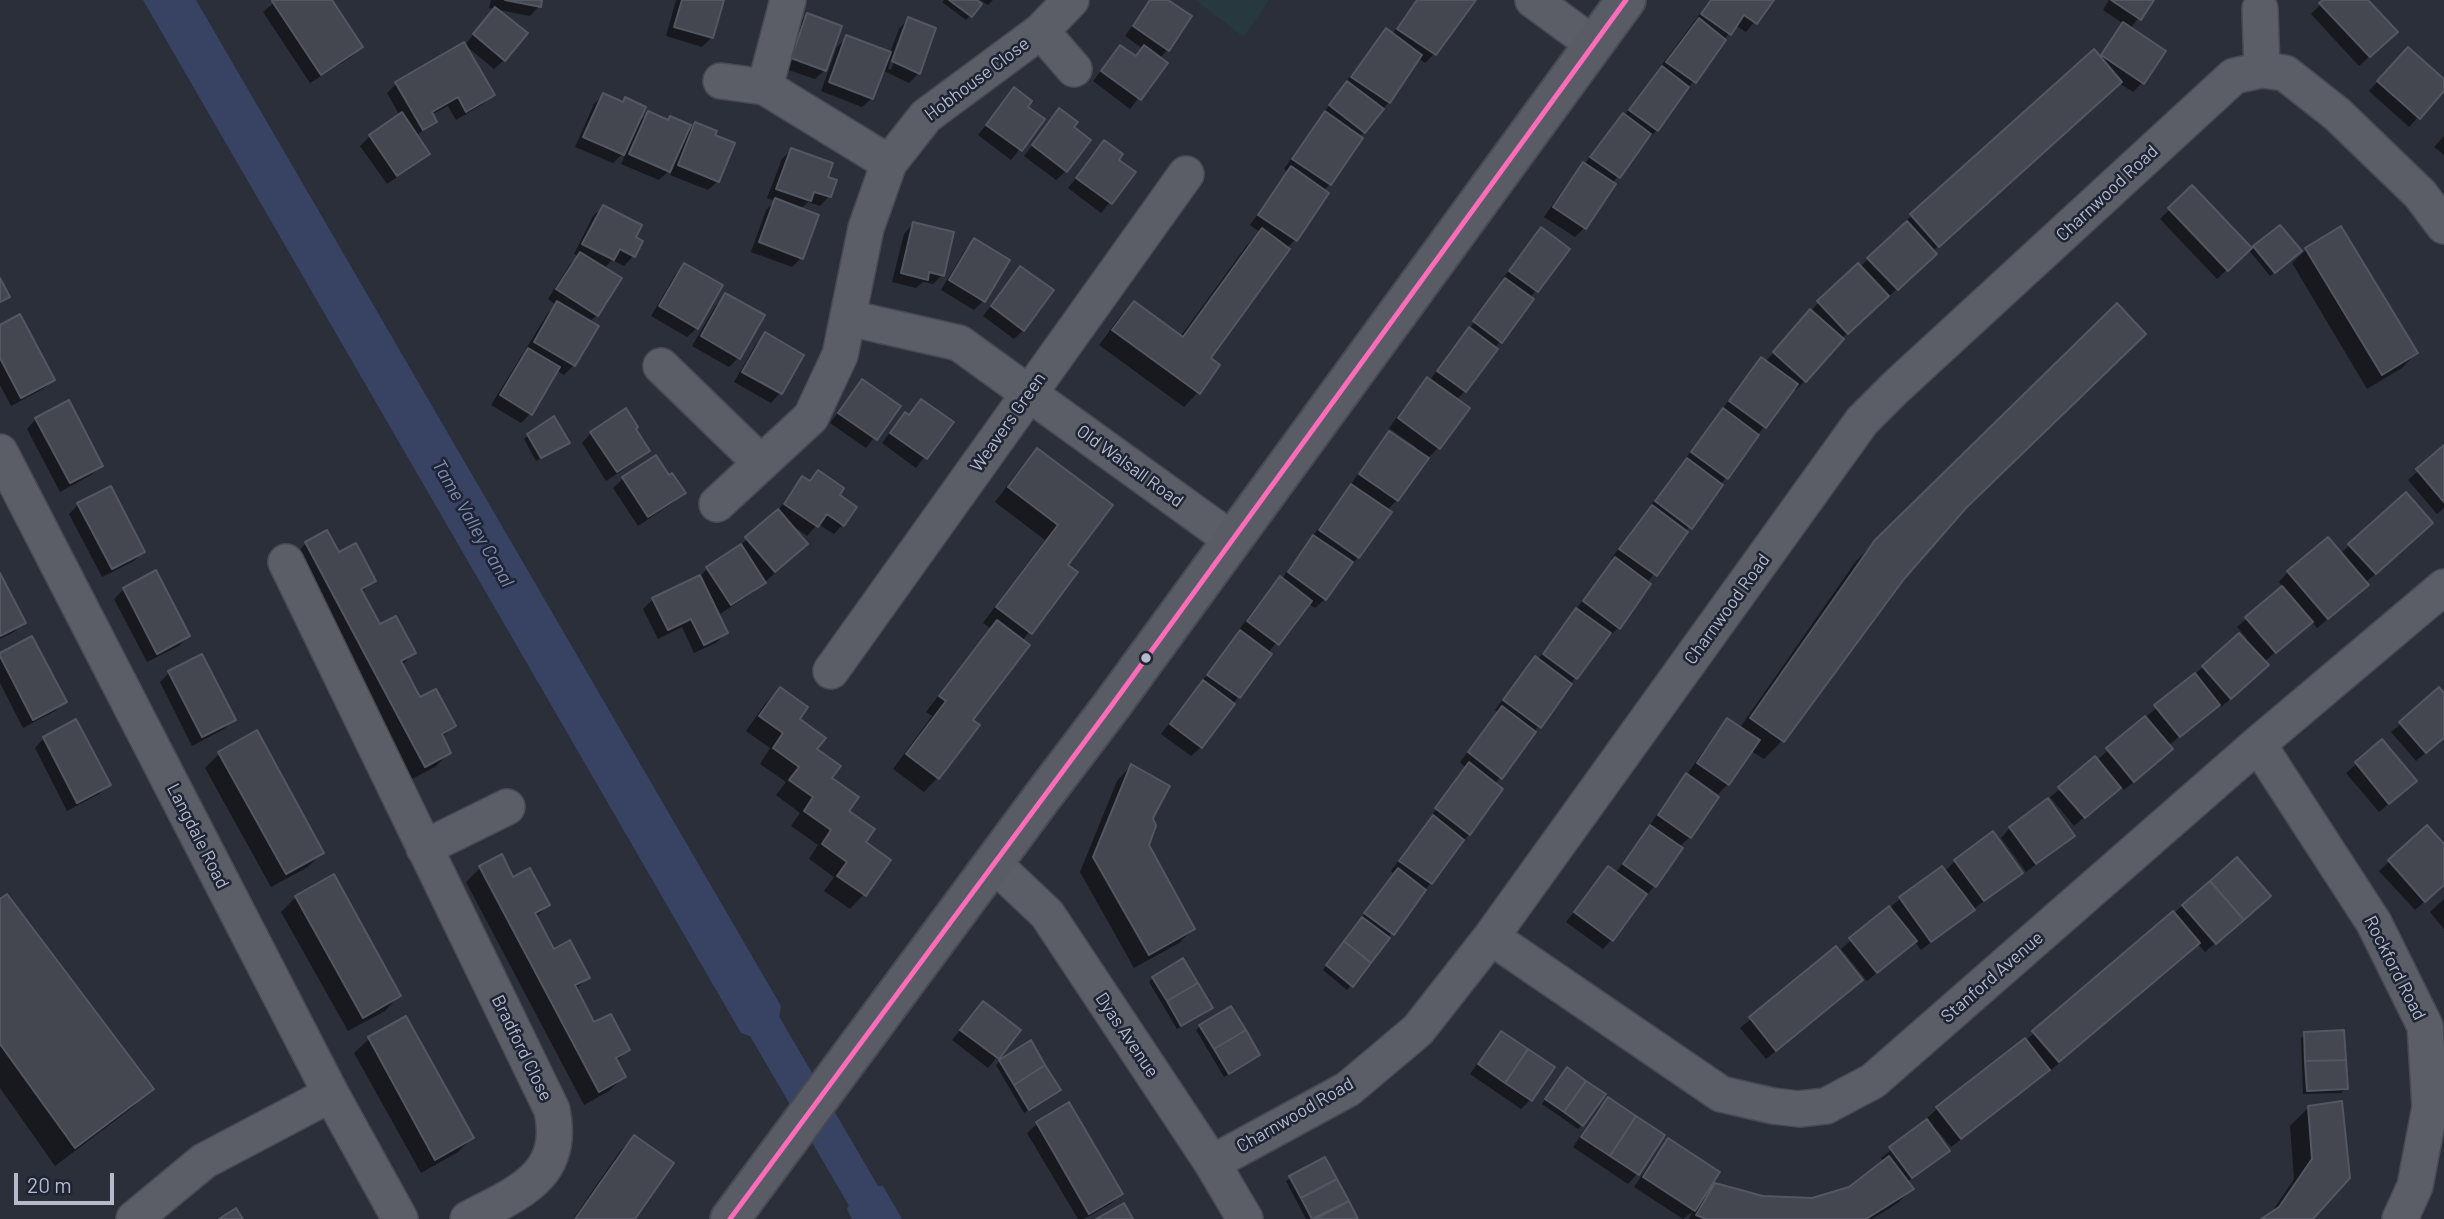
<!DOCTYPE html>
<style>
body{margin:0}
#map{position:relative;width:2444px;height:1219px;overflow:hidden;background:#2b2f39;font-family:Barlow,sans-serif}
canvas{display:block}
.scale{position:absolute;left:14px;top:1173px;width:100px;height:32px;box-sizing:border-box;border:4px solid #b6baca;border-top:0;padding-left:9px;font-size:21px;line-height:24px;white-space:nowrap;color:#b6baca;-webkit-text-stroke:5px #1e2434;paint-order:stroke}
</style>
<div id="map">
<canvas width="2444" height="1219"></canvas>
<div class="scale">20 m</div>
</div>
<script>
const ctx = document.querySelector('canvas').getContext('2d');
ctx.lineJoin = 'round';
function paint(path, color) { ctx.fillStyle = color; ctx.fill(path, 'evenodd'); }
function stroke(path, color, width, dash) { ctx.strokeStyle = color; ctx.lineWidth = width; ctx.lineCap = dash ? 'butt' : 'round'; ctx.setLineDash(dash || []); ctx.stroke(path); }
function label(font, color, halo, rows, align = 'center') {
  ctx.font = font + ' Barlow,sans-serif'; ctx.lineWidth = 5; ctx.setLineDash([]); ctx.textBaseline = 'middle'; ctx.strokeStyle = halo; ctx.fillStyle = color; for (const [text, x, y, turn = 0] of rows) {
    ctx.save(); ctx.translate(x, y); ctx.rotate((+turn || 0) * Math.PI / 180); ctx.textAlign = isNaN(turn) ? turn : align; if (halo) ctx.strokeText(text, 0, 0); ctx.fillText(text, 0, 0); ctx.restore();
  }
}
const green = new Path2D(`
 M1195 0H1269L1244 37Z`);
const water = new Path2D(`
 M143 0H196L781 1006 775 1045 741 1033Z
 M883 1186 902 1219H852L847 1209 858 1187Z`);
const shadow = new Path2D(`
 M277 0H330L361 47 351 57 310 83 263 12Z
 M491 0H540L539 6 530 16 489 8Z
 M676 0H722L712 37 702 47 666 36Z
 M944 0H974L979 4 966 20 942 2Z
 M980 0H993L988 5Z
 M1150 0H1164L1168 49 1159 59 1165 63 1130 109 1093 81 1120 47 1134 57 1143 49 1125 36Z
 M1416 0H1474L1434 54 1425 63 1418 58 1389 102 1359 137 1360 138 1330 184 1323 191 1326 194 1295 240 1287 248 1208 358 1198 392 1184 407 1099 345 1119 318 1134 303 1180 337 1247 245 1260 232 1250 225 1288 172 1284 169 1316 123 1377 40 1386 31 1392 35Z
 M1710 0H1772L1746 32 1735 25 1657 130 1648 139 1646 138 1612 184 1584 228 1575 237 1544 217 1574 174 1584 165 1614 125 1624 116Z
 M2109 0H2152L2130 29 2142 83 2133 92 2119 83 1932 252 1925 263 1887 298 1885 296 1841 339 1796 390 1793 388 1647 583 1619 627 1609 637 1607 635 1495 784 1469 834 1347 990 1323 970 1394 874 1391 871 1466 768 1460 762 1498 713 1495 710 1526 668 1535 659 1537 660 1613 561 1611 559 1752 369 1761 359 1765 362 1819 302 1860 267 1911 216 2093 52 2098 57 2124 24 2103 10Z
 M2325 0H2366L2386 41 2359 66 2311 14Z
 M807 15 825 70 815 79 782 68 798 25Z
 M486 18 504 60 494 69 465 45Z
 M908 19 919 73 909 83 882 70 872 98 862 107 821 91 837 47 847 37 890 53 899 29ZM902 29H906L891 70 888 69Z
 M2398 59 2444 82V89L2409 127 2369 91Z
 M396 84 493 95 483 104 456 120 448 106 431 115 435 121 416 136 427 153 418 163 387 184 360 146 370 136 400 116 387 93Z
 M1014 90 1026 107 1043 119 1011 160 978 135Z
 M603 95 622 103 625 100 635 126 648 113 685 135 696 124 718 181 708 190 670 175 674 166 659 180 621 164 627 150 613 163 575 147 594 104Z
 M1060 110 1072 127 1066 171 1056 180 1024 156Z
 M2444 136V155L2434 147Z
 M1104 143 1116 160 1134 172 1101 213 1068 188Z
 M791 150 826 178 829 196 820 206 808 202 800 210 801 258 792 267 751 252 766 210 775 201 767 198 782 159Z
 M2192 188 2251 250 2254 247 2300 252 2270 276 2248 249 2217 279 2160 219Z
 M603 207 634 237 641 241 633 256 624 266 612 260 603 269 597 315 589 322 574 365 564 375 556 370 530 414 521 423 491 405 548 313 556 305 548 299 570 264 578 256 574 254 593 216Z
 M913 224 942 275 933 284 923 282 916 288 892 282 904 234Z
 M1541 229 1567 249 1530 298 1465 391 1456 400 1439 447 1429 457 1428 456 1397 500 1386 511 1358 557 1325 599 1315 608 1308 603 1268 653 1270 654 1201 747 1191 756 1161 734 1240 632 1238 631 1270 588 1280 579 1281 580 1342 496 1352 485 1351 484 1380 443 1389 433 1415 451 1417 448 1389 428 1418 389 1427 379 1429 381 1467 332 1503 283 1501 281Z
 M975 240 984 300 974 310 941 290 965 250Z
 M2307 249 2416 353 2402 368 2367 389 2292 263Z
 M684 265 697 328 687 337 651 316 675 275Z
 M1020 268 1023 330 1014 339 983 316Z
 M726 295 738 358 729 367 692 346 716 305Z
 M2117 306 1961 511 1902 578 1782 741 1764 759 1751 751 1728 784 1718 794 1692 776 1690 779V837L1679 847 1655 885 1612 939 1603 949 1566 922 1608 868 1615 874 1641 837 1652 826 1650 825 1677 785 1686 776 1718 730 1727 721 1739 729 1856 561Z
 M0 327 53 380 43 389 11 406 0 385Z
 M765 335 802 356 780 393 771 403 734 382 756 344Z
 M862 381 898 406 866 448 830 423Z
 M921 401 951 422 916 468 882 443 896 424 905 414 908 416Z
 M36 419 101 466 91 475 60 492 27 429Z
 M634 429 648 450 638 460 606 481 582 443 591 433Z
 M528 435 568 442 536 461 524 439Z
 M2444 448V508L2437 514 2408 480Z
 M1037 451 1110 505 1066 565 1076 572 1022 641 971 720 938 777 924 792 893 769 932 716 926 712 990 628 983 623 1045 540 995 502 1023 465Z
 M655 458 668 478 683 492 674 502 638 526 613 488 623 479Z
 M818 472 837 495 843 524 834 534 818 524 807 536 790 524 796 554 754 592 720 614 717 608 714 609 726 633 716 643 694 653 682 627 658 639 643 609 653 599 698 578 707 569 737 548 776 514 793 488 803 479 808 482Z
 M78 505 143 552 134 561 102 577 69 514Z
 M2422 532 2365 583 2357 594 2317 628 2311 621 2264 662 2257 675 2221 707 2218 704 2168 746 2161 759 2124 790 2120 786 2074 826 2050 797 2096 761 2203 667 2247 639 2237 627 2283 587 2279 582 2288 572 2340 554 2350 545Z
 M306 543 339 554 374 580 361 593 379 626 414 653 401 666 419 700 454 725 442 738 449 753 435 767 410 780 292 558Z
 M0 577 24 622 14 632 0 639Z
 M124 589 188 636 179 646 147 662 114 599Z
 M0 655 65 702 55 711 23 728 0 683Z
 M169 673 234 720 224 729 192 746 160 682Z
 M780 689 815 749 863 843 864 894 850 909 824 891 834 877 809 859 818 845 791 826 800 813 776 795 786 782 760 764 770 748 746 731 765 704Z
 M2444 690V737L2416 761 2391 732Z
 M44 738 109 785 99 794 67 811 35 748Z
 M2382 742 2405 790 2379 812 2346 773Z
 M219 754 322 853 308 867 271 887 205 768Z
 M1131 766 1151 818 1147 845 1193 929 1179 943 1134 968 1080 872 1117 781Z
 M2010 828 2073 836 2026 872 2001 838Z
 M2427 828 2444 847V884L2415 910 2379 871Z
 M2237 859 2260 905 2205 952 2197 943 2044 1076 1951 1147 1937 1130 1934 1132 1948 1151 1907 1182 1912 1188 1898 1203 1872 1219H1689L1693 1211 1683 1219 1634 1187 1659 1150 1668 1140 1704 1198 1716 1185 1762 1197 1813 1200 1850 1188 1884 1162 1881 1158 1929 1120 1927 1118 1937 1109 2025 1041Z
 M1955 861 2020 873 1921 950 1914 941 1867 981 1841 949 1900 899 1942 868 1944 872Z
 M480 868 513 879 548 905 536 917 553 951 588 977 575 990 593 1024 628 1050 616 1062 624 1077 609 1091 584 1105 466 882Z
 M296 897 399 996 385 1011 348 1031 281 912Z
 M2444 899V929L2430 912Z
 M0 901 151 1088 133 1107 55 1166 0 1088Z
 M1836 949 1851 989 1766 1059 1740 1028Z
 M1153 978 1206 1012 1177 1029 1149 982Z
 M983 1004 1018 1031 988 1068 952 1040Z
 M406 1019 472 1138 458 1152 421 1173 354 1053 369 1039Z
 M1200 1026 1258 1055 1224 1077 1196 1030Z
 M1501 1033 1530 1100 1521 1109 1470 1074 1492 1042Z
 M2305 1034 2346 1088 2341 1093 2303 1094 2301 1038Z
 M1000 1061 1058 1090 1024 1113 996 1065Z
 M1563 1073 1582 1125 1578 1129 1542 1104Z
 M1608 1099 1663 1135 1637 1174 1628 1184 1573 1147 1599 1108Z
 M2340 1103 2310 1219H2264L2269 1216 2294 1179 2290 1126 2309 1107Z
 M1069 1105 1121 1194 1112 1203 1084 1219H1078L1027 1133 1037 1124Z
 M634 1137 633 1219H573L620 1151Z
 M1324 1159 1356 1219H1306L1286 1181Z`);
const canal = new Path2D(`
 M751 1003 877 1219`);
const building = new Path2D(`
 M273 0H332L363 47 321 75 272 1Z
 M505 0H542L541 7Z
 M682 0H724L713 38 674 27Z
 M949 0H977L982 4 972 17Z
 M1150 0H1168L1192 16 1169 51 1133 26Z
 M1417 0H1476L1436 55 1397 29Z
 M1711 0H1774L1757 24 1744 15 1731 35 1701 14Z
 M2111 0H2154L2141 20Z
 M2323 0H2368L2398 32 2370 57 2319 3Z
 M495 7 528 33 505 61 473 34Z
 M807 13 842 26 826 71 791 58Z
 M908 17 936 28 920 74 892 61Z
 M1699 18 1726 40 1696 83 1666 62Z
 M2123 22 2166 51 2144 84 2101 55Z
 M1386 28 1422 55 1390 103 1351 77Z
 M846 35 891 52 873 99 829 82Z
 M464 42 495 95 466 112 458 97 432 112 437 122 423 130 395 82Z
 M1120 45 1136 56 1144 45 1168 63 1141 100 1101 71Z
 M2408 47 2444 79V91L2420 119 2377 81Z
 M2094 49 2122 82 1939 247 1910 214Z
 M1662 66 1689 87 1658 131 1629 110Z
 M1347 81 1384 109 1365 133 1329 105Z
 M1014 87 1032 101 1028 107 1045 119 1022 151 986 125Z
 M603 93 623 102 625 97 646 107 624 155 583 137Z
 M1059 108 1078 122 1074 127 1091 140 1067 172 1032 145Z
 M648 111 668 120 670 116 691 125 670 172 629 154Z
 M1325 111 1363 138 1331 185 1292 159Z
 M402 112 430 154 397 176 369 135Z
 M1623 113 1651 134 1620 178 1590 157Z
 M695 122 717 131 715 135 735 143 719 182 678 165Z
 M1104 140 1123 154 1119 160 1136 172 1112 204 1076 178Z
 M791 148 833 163 828 177 837 180 831 197 814 192 811 201 776 189Z
 M1583 162 1616 184 1586 229 1553 207Z
 M1291 166 1329 193 1297 241 1258 215Z
 M2192 185 2252 248 2228 271 2168 208Z
 M775 198 819 215 803 259 759 242Z
 M603 205 642 225 636 237 643 241 635 257 620 249 614 260 582 244Z
 M1907 221 1937 254 1898 290 1867 258Z
 M913 222 954 232 944 276 929 272 928 280 901 273Z
 M2280 225 2302 251 2275 273 2253 246Z
 M2341 226 2418 353 2382 375 2305 248Z
 M1541 227 1570 249 1538 292 1509 271Z
 M1262 228 1290 249 1211 358 1220 365 1200 394 1112 330 1134 301 1183 337Z
 M974 238 1010 260 985 302 949 280Z
 M580 252 622 278 598 316 556 289Z
 M684 263 723 285 698 329 659 306Z
 M1858 263 1889 296 1848 334 1817 301Z
 M1020 266 1054 290 1024 331 991 306Z
 M0 278 10 297 0 302Z
 M1505 278 1534 299 1502 343 1473 321Z
 M725 293 765 315 740 359 701 336Z
 M557 301 599 326 575 366 534 342Z
 M2117 303 2146 334 1966 508 1904 579 1784 742 1750 718 1875 540Z
 M1810 309 1844 339 1806 382 1773 352Z
 M20 314 55 380 21 398 0 358V325Z
 M1469 327 1498 349 1466 392 1437 371Z
 M765 332 804 355 782 394 742 372Z
 M528 348 560 367 532 415 500 395Z
 M1761 357 1798 384 1766 428 1729 401Z
 M1427 377 1470 408 1440 449 1398 418Z
 M862 379 901 406 877 440 838 413Z
 M921 399 954 422 927 459 890 433 905 412 909 415Z
 M69 400 103 466 70 483 35 418Z
 M626 408 638 427 636 429 650 451 617 472 590 432Z
 M1723 408 1759 435 1728 479 1691 452Z
 M554 416 570 443 541 458 527 434Z
 M1389 431 1429 458 1398 501 1359 474Z
 M2444 445V502L2416 469Z
 M1037 448 1113 505 1068 565 1078 572 1032 634 996 607 1058 525 1008 487Z
 M656 455 669 475 672 473 686 493 648 517 622 477Z
 M1687 458 1723 485 1692 529 1655 501Z
 M818 470 844 488 840 495 857 507 844 526 827 514 818 527 784 504 802 476 810 481Z
 M1351 484 1392 512 1359 558 1319 530Z
 M111 486 145 552 112 569 77 503Z
 M2406 492 2433 523 2376 574 2348 544Z
 M1652 505 1688 532 1657 576 1619 549Z
 M778 509 808 544 775 572 745 537Z
 M327 530 339 552 356 543 376 581 361 589 380 624 396 616 416 653 401 661 420 697 436 689 456 726 442 734 451 753 425 767 305 542Z
 M1313 535 1353 562 1326 600 1288 572Z
 M2328 537 2369 585 2328 619 2287 571Z
 M741 544 766 583 731 605 706 567Z
 M1615 557 1651 584 1620 629 1583 601Z
 M156 570 190 636 157 654 123 588Z
 M0 573 26 623 0 636Z
 M700 575 728 633 704 645 691 619 668 630 652 598Z
 M1280 576 1312 601 1279 645 1247 621Z
 M2282 586 2313 622 2276 653 2245 617Z
 M1576 608 1611 633 1577 679 1543 654Z
 M997 620 1030 645 973 720 980 725 939 779 906 754 946 701 939 696Z
 M1240 630 1272 654 1240 698 1207 675Z
 M2239 633 2269 665 2231 699 2202 666Z
 M32 636 67 702 33 720 0 656V653Z
 M202 654 236 720 202 737 168 671Z
 M1535 656 1572 684 1541 728 1503 700Z
 M2195 673 2220 705 2180 737 2154 705Z
 M1203 680 1235 704 1202 748 1170 724Z
 M780 687 808 707 800 719 826 738 817 749 841 766 832 778 859 797 849 811 875 829 866 842 891 860 866 896 837 876 847 862 822 844 831 830 804 811 813 797 789 780 799 767 773 748 783 733 759 716Z
 M2439 687 2444 693V738L2426 753 2399 722Z
 M1502 706 1536 732 1502 779 1468 752Z
 M2145 716 2173 749 2134 782 2106 748Z
 M1727 718 1760 740 1729 785 1697 763Z
 M76 719 111 785 77 803 43 737Z
 M257 730 324 853 286 874 218 752Z
 M2382 739 2417 781 2389 804 2355 762Z
 M2095 756 2121 788 2085 818 2058 787Z
 M1469 762 1503 789 1470 835 1435 808Z
 M1131 764 1170 786 1153 818 1156 826 1149 845 1195 929 1149 955 1093 857Z
 M1686 773 1719 797 1691 838 1658 815Z
 M2048 798 2075 836 2036 864 2009 827Z
 M1433 815 1464 840 1432 884 1399 861Z
 M1650 825 1683 848 1656 887 1623 864Z
 M2427 825 2444 844V885L2425 902 2388 860Z
 M1993 831 2023 873 1984 901 1954 860Z
 M502 854 513 877 530 868 550 905 535 913 554 949 570 940 590 978 575 985 594 1022 611 1014 630 1050 616 1058 626 1077 599 1092 479 866Z
 M2237 857 2271 896 2244 920 2210 881Z
 M1608 866 1647 894 1613 941 1574 912Z
 M1942 866 1975 910 1931 942 1899 897Z
 M1398 868 1426 890 1394 935 1364 913Z
 M334 874 401 996 363 1018 295 896Z
 M2210 881 2244 920 2216 944 2182 905Z
 M7 894 154 1089 75 1148 0 1044V899Z
 M1889 906 1917 941 1877 973 1849 938Z
 M2173 911 2200 943 2059 1062 2032 1031Z
 M1362 917 1390 938 1371 963 1344 941Z
 M1344 941 1371 963 1353 987 1326 965Z
 M1836 946 1863 980 1776 1051 1749 1017Z
 M1183 958 1198 983 1167 1001 1152 977Z
 M1198 983 1213 1008 1181 1026 1167 1001Z
 M983 1001 1021 1030 999 1059 960 1030Z
 M1231 1006 1246 1030 1214 1049 1199 1025Z
 M406 1016 474 1138 435 1160 368 1037Z
 M1246 1030 1260 1055 1229 1074 1214 1049Z
 M2344 1030 2346 1060 2305 1061 2304 1032Z
 M1501 1031 1528 1049 1505 1083 1478 1064Z
 M2025 1038 2050 1070 1961 1139 1936 1107Z
 M1031 1040 1045 1065 1014 1085 999 1060Z
 M1528 1049 1555 1067 1532 1101 1505 1083Z
 M2346 1060 2348 1089 2307 1091 2305 1061Z
 M1045 1065 1061 1090 1029 1110 1014 1085Z
 M1567 1067 1586 1081 1564 1112 1545 1099Z
 M1586 1081 1606 1094 1583 1126 1564 1112Z
 M1608 1097 1636 1116 1610 1156 1581 1137Z
 M2342 1101 2350 1178 2313 1219H2261L2279 1207 2312 1159 2308 1106Z
 M1069 1102 1123 1194 1089 1214 1036 1122Z
 M1636 1116 1665 1135 1639 1175 1610 1156Z
 M1927 1119 1950 1151 1912 1178 1889 1147Z
 M634 1135 674 1163 635 1219H575Z
 M1668 1138 1720 1172 1695 1211 1643 1177Z
 M1889 1156 1914 1189 1866 1219H1706L1696 1215 1715 1183 1763 1196 1812 1198 1849 1187Z
 M1325 1157 1337 1179 1301 1198 1289 1176Z
 M1337 1179 1349 1201 1312 1219 1301 1198Z
 M1349 1201 1358 1219H1315Z
 M1124 1203 1133 1219H1096Z
 M236 1208 243 1219H219Z`);
const minor = new Path2D(`
 M1533 0 1593 44
 M2260 9 2262 70
 M1041 31 1074 69
 M721 81 765 87 889 163
 M765 87 788 0
 M849 318 959 343 1232 540
 M661 366 761 463
 M0 452 331 1094 400 1219
 M717 504 811 417 840 355 866 228 889 163 926 116 1041 31 1071 0
 M286 562 552 1110C566 1177 517 1193 468 1219
 M831 671 1186 174
 M2258 744 2374 923 2425 1026 2430 1107 2415 1186 2400 1219
 M424 848 507 807
 M994 864 1047 914 1212 1163 1245 1219
 M1491 937 1721 1094 1773 1106 1799 1109 1826 1106 1873 1081 2258 744 2444 587
 M1212 1163 1348 1089 1418 1030 1491 937 1862 421 1895 388 2234 76 2262 70 2285 73 2337 114 2420 194 2444 226
 M134 1219 204 1161 331 1094`);
const secondary = new Path2D(`
 M730 1219 1040 800 1112 705 1626 0`);
const bus1 = new Path2D(`
 M730 1219 1112 705 1626 0`);
const markers = [
 [1146,658,6,"#b6baca"]
];
const streetNames = [
 ["Hobhouse Close",977,79,-37],
 ["Charnwood Road",2107,193,-43],
 ["Weavers Green",1008,422,-55],
 ["Old Walsall Road",1130,466,36],
 ["Charnwood Road",1727,609,-54],
 ["Langdale Road",198,836,63],
 ["Rockford Road",2395,968,63],
 ["Stanford Avenue",1992,977,-41],
 ["Dyas Avenue",1127,1035,56],
 ["Bradford Close",522,1048,64],
 ["Charnwood Road",1295,1115,-30]
];
const waterNames = [
 ["Tame Valley Canal",473,523,60]
];
paint(green, '#28383f');
paint(water, '#384262');
paint(shadow, '#0007');
stroke(canal, '#384262', 35);
paint(building, '#444750');
stroke(building, '#535761', 2);
stroke(minor, '#474a52', 38);
stroke(secondary, '#474a52', 42);
stroke(minor, '#5b5e67', 35);
stroke(secondary, '#5a5c65', 38);
stroke(bus1, '#fb6dba', 5);
for (const [x, y, r, color] of markers) { const dot = new Path2D(); dot.arc(x, y, r, 0, 2 * Math.PI); ctx.fillStyle = color; ctx.fill(dot); stroke(dot, '#1e2434', 2.5); }
label('18px', '#b6baca', '#1e2434', streetNames);
label('italic 19px', '#7d8bb1', '#1e2434', waterNames);
</script>
